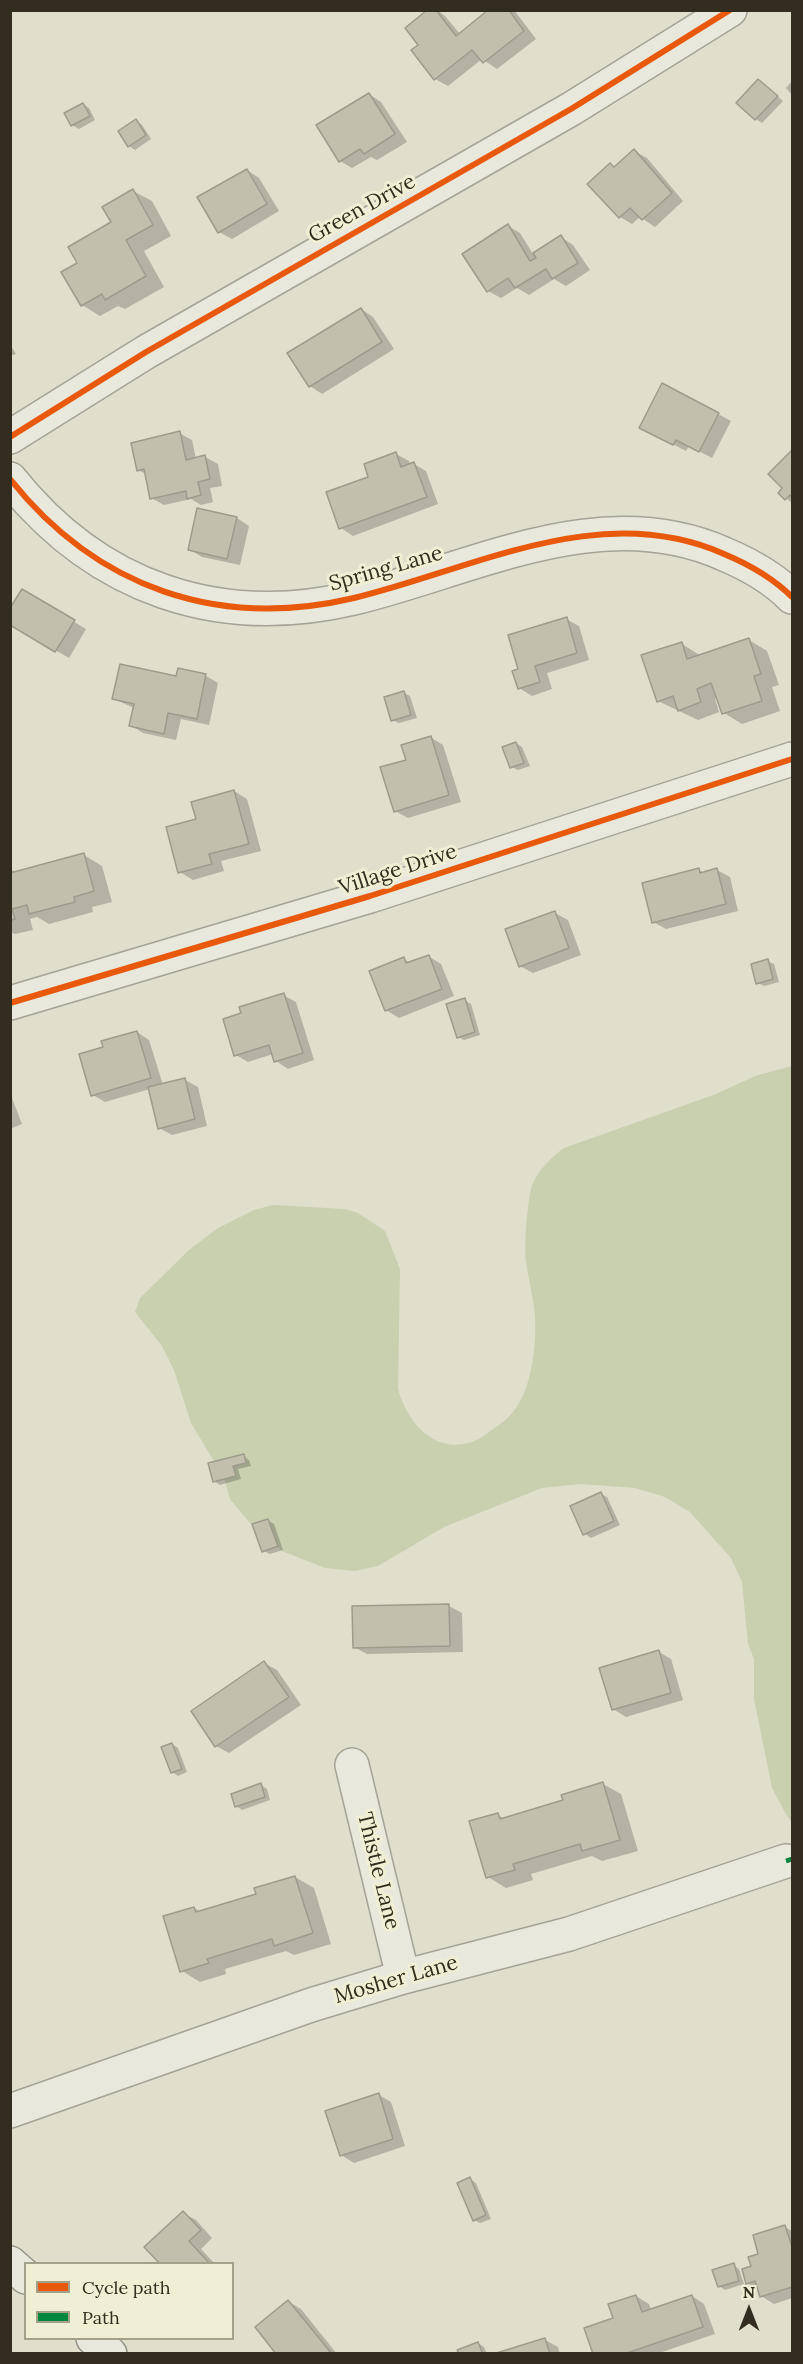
<!DOCTYPE html>
<style>
body{margin:0}
#map{position:relative;width:803px;height:2364px;overflow:hidden;background:#e0dfcc;font-family:Lora,serif}
canvas{display:block}
.frame{position:absolute;inset:0;border:12px solid #322d1f;pointer-events:none}
.legend{position:absolute;left:24px;top:2262px;width:210px;height:78px;box-sizing:border-box;background:#f0efd3;border:2px solid #a4a18b;margin:0;padding:8px 10px;list-style:none;font-size:18px;color:#322d1f}
.legend li{display:flex;align-items:center;gap:12px;height:30px}
.legend b{width:30px;border:2px solid #a4a18b}
.north{position:absolute;left:719px;top:2280px;width:60px;height:60px;-webkit-text-stroke:4px #f0efd3;paint-order:stroke;rotate:0deg;font-size:16px;font-weight:700;line-height:24px;text-align:center;color:#322d1f}
.north::after{content:'';display:block;margin:auto;width:21px;height:27px;background:#322d1f;clip-path:polygon(50% 0,100% 100%,50% 72%,0 100%)}
</style>
<div id="map">
<canvas width="803" height="2364"></canvas>
<div class="frame"></div>
<ul class="legend">
<li><b style="height:8px;background:#e8590c"></b>Cycle path</li>
<li><b style="height:8px;background:#00873e"></b>Path</li>
</ul>
<div class="north">N</div>
</div>
<script>
const ctx = document.querySelector('canvas').getContext('2d');
ctx.lineJoin = 'round';
function paint(path, color) { ctx.fillStyle = color; ctx.fill(path, 'evenodd'); }
function stroke(path, color, width, dash) { ctx.strokeStyle = color; ctx.lineWidth = width; ctx.lineCap = dash ? 'butt' : 'round'; ctx.setLineDash(dash || []); ctx.stroke(path); }
function label(font, color, halo, rows, align = 'center') {
  ctx.font = font + ' Lora,serif'; ctx.lineWidth = 6; ctx.setLineDash([]); ctx.textBaseline = 'middle'; ctx.strokeStyle = halo; ctx.fillStyle = color; for (const [text, x, y, turn = 0] of rows) {
    ctx.save(); ctx.translate(x, y); ctx.rotate((+turn || 0) * Math.PI / 180); ctx.textAlign = isNaN(turn) ? turn : align; if (halo) ctx.strokeText(text, 0, 0); ctx.fillText(text, 0, 0); ctx.restore();
  }
}
const green = new Path2D(`
 M792 1066V1822L787 1816 772 1788 754 1699V1659L748 1644 742 1582 731 1558 690 1512 665 1497 635 1488 581 1484 542 1488 444 1527 378 1566 355 1571 325 1568 282 1551 249 1522 230 1499 224 1478 191 1423 174 1370 162 1346 135 1312 140 1298 189 1250 218 1228 254 1210 273 1205 345 1209 358 1213 385 1231 400 1269 398 1389C403 1407 414 1427 430 1437 446 1448 469 1447 485 1435 494 1428 506 1421 513 1412 533 1389 538 1336 534 1307 532 1292 528 1277 526 1262 524 1246 527 1210 530 1194 533 1175 549 1159 564 1148L716 1094 755 1076Z`);
const shadow = new Path2D(`
 M430 10H437L445 16 460 34 490 10H514L536 39 497 69 482 59 448 86 435 79 421 45Z
 M759 81 783 101 762 123 756 119Z
 M792 81V95L786 88Z
 M369 94 381 102 407 142 377 160 371 157 352 168 340 161Z
 M83 104 89 108 95 120 79 129 72 125Z
 M136 121 142 125 151 139 135 150 129 146Z
 M634 151 647 158 683 201 655 227 640 217 632 224 620 217 616 168Z
 M247 170 259 178 279 211 232 239 219 232Z
 M133 191 152 201 171 236 144 251 164 287 125 309 118 306 100 316 82 305 79 264 113 223Z
 M508 226 520 233 533 254 561 237 573 245 590 270 566 286 554 279 529 295 517 288 501 298 488 291Z
 M361 309 373 317 394 349 322 394 310 386Z
 M10 344 16 354 10 356Z
 M718 414 731 421 712 458 689 446 686 451 653 434Z
 M179 433 192 440 196 459 205 457 218 464 222 486 210 488 213 502 201 505 191 499 164 505 151 498 146 474 138 470Z
 M792 452V503L780 493 784 488 771 474Z
 M396 454 409 461 410 465 414 464 426 471 438 504 353 536 341 528 370 478Z
 M237 518 249 526 240 565 202 557 189 549Z
 M23 591 86 629 69 658 10 624Z
 M566 619 579 626 589 660 547 673 552 689 532 696 519 688 520 670Z
 M749 640 767 651 779 685 772 687 780 711 742 724 724 713 718 698 715 699 719 712 698 720 658 701 682 644 701 656Z
 M206 676 218 683 209 725 181 719 176 740 143 733 130 725 134 708 114 699 178 678Z
 M404 693 410 696 417 718 399 723 392 720Z
 M430 737 443 745 461 802 408 818 395 811 408 761Z
 M516 743 522 747 530 766 518 770 512 767Z
 M234 791 247 799 261 851 221 861 224 871 193 880 180 872 198 820Z
 M84 855 102 866 112 902 92 907 93 912 49 924 37 917 30 919 33 930 15 934 10 932V869L16 872Z
 M698 870 705 873 717 870 730 877 738 911 666 929 653 922Z
 M555 913 568 920 581 955 533 973 520 966Z
 M428 956 441 964 454 996 399 1018 386 1010 404 959 411 963Z
 M767 961 774 964 779 982 764 986 758 983Z
 M283 995 296 1002 314 1060 288 1069 276 1061 273 1054 248 1062 236 1055 243 1014Z
 M464 1000 471 1004 480 1035 464 1040 458 1037Z
 M137 1032 149 1040 163 1085 185 1080 198 1087 207 1126 172 1135 159 1128 150 1089 105 1102 93 1095 105 1048Z
 M10 1093 22 1124 10 1129Z
 M243 1456 249 1460 251 1466 238 1469 241 1479 220 1485 214 1481Z
 M601 1494 607 1497 620 1525 591 1538 585 1534Z
 M267 1520 274 1524 283 1550 270 1554 264 1551Z
 M449 1606 462 1613 463 1652 367 1654 354 1647Z
 M659 1652 671 1659 683 1700 626 1717 613 1709Z
 M264 1663 277 1670 301 1705 229 1753 216 1746Z
 M172 1744 178 1748 187 1772 178 1776 172 1772Z
 M603 1784 621 1794 638 1851 602 1861 592 1856 531 1874 533 1880 506 1888 488 1877 498 1815 505 1819 564 1801Z
 M261 1785 267 1789 270 1800 242 1810 236 1806Z
 M295 1877 314 1888 331 1944 294 1955 286 1951 225 1969 226 1974 200 1982 182 1971 194 1908 201 1912 258 1895Z
 M379 2095 391 2102 405 2146 354 2163 341 2155Z
 M470 2179 476 2183 491 2219 480 2223 474 2220Z
 M183 2213 196 2220 212 2238 201 2249 215 2264H162Z
 M785 2227 792 2231V2298L774 2304 761 2296 759 2290 747 2283 753 2267 760 2255Z
 M733 2265 739 2269 744 2284 725 2290 719 2286Z
 M636 2296 649 2304 651 2310 692 2296 704 2304 715 2334 656 2354H594L615 2319Z
 M289 2302 301 2309 337 2354H278Z
 M545 2340 558 2347 560 2354H498Z
 M478 2343 484 2347 487 2354H461Z`);
const building = new Path2D(`
 M427 10H436L456 36 488 10H509L524 31 483 63 472 50 434 80 411 50 418 45 405 28Z
 M758 79 778 96 755 120 736 103Z
 M369 93 395 134 364 154 360 149 339 162 316 125Z
 M83 103 90 116 71 126 64 113Z
 M136 119 146 135 128 147 118 131Z
 M634 149 672 193 642 220 630 208 619 218 587 184 610 163 614 167Z
 M247 169 267 204 218 233 197 197Z
 M133 189 153 225 126 240 146 276 105 300 102 294 81 306 61 272 77 263 68 247 111 222 102 207Z
 M508 224 530 261 536 258 533 253 561 235 578 263 552 279 546 269 515 288 508 278 487 292 462 254Z
 M361 308 382 342 309 387 287 353Z
 M662 383 719 413 699 452 676 440 673 445 639 428Z
 M180 431 186 460 205 455 210 479 198 482 201 495 187 499 186 491 150 499 144 469 137 471 131 443Z
 M792 450V497L790 495 785 500 778 493 782 488 768 474Z
 M396 452 401 467 414 462 427 497 339 529 326 492 368 477 364 464Z
 M197 508 237 517 227 559 188 550Z
 M22 589 75 620 55 652 10 625V608Z
 M567 617 577 653 535 666 540 682 518 689 512 671 518 669 508 635Z
 M749 638 761 674 754 676 762 701 722 714 711 683 697 689 701 702 678 711 673 696 657 702 641 655 682 642 687 659Z
 M120 664 176 676 178 668 206 674 197 719 168 713 164 734 129 726 134 704 112 699Z
 M404 691 411 715 391 721 384 697Z
 M431 736 449 795 394 812 380 767 406 760 401 745Z
 M516 742 524 763 510 768 502 747Z
 M234 790 249 844 209 854 212 864 178 873 166 827 196 819 191 802Z
 M84 853 94 891 74 897 75 902 29 914 27 905 12 909 15 919 10 921V873Z
 M699 868 700 873 717 868 726 904 652 923 642 883Z
 M555 911 569 948 519 967 505 929Z
 M429 955 442 989 385 1011 369 971 404 957 406 963Z
 M768 959 773 979 756 984 751 964Z
 M284 993 303 1053 274 1062 269 1045 234 1056 223 1019 241 1013 239 1007Z
 M465 998 475 1032 457 1038 446 1004Z
 M137 1031 151 1078 91 1096 79 1054 103 1047 101 1041Z
 M185 1078 195 1119 158 1129 148 1087Z
 M244 1454 246 1463 233 1466 236 1476 213 1482 208 1463Z
 M601 1492 614 1521 583 1535 570 1506Z
 M268 1519 278 1546 262 1552 252 1524Z
 M449 1604 450 1646 353 1648 352 1606Z
 M659 1650 671 1693 612 1710 599 1668Z
 M264 1661 289 1697 215 1747 191 1711Z
 M172 1743 182 1769 171 1773 161 1747Z
 M603 1782 620 1840 582 1851 580 1844 513 1864 515 1870 486 1878 469 1821 498 1813 500 1819 563 1800 561 1795Z
 M261 1783 265 1797 235 1807 231 1794Z
 M295 1876 313 1933 274 1946 272 1939 207 1959 209 1963 180 1972 163 1916 194 1907 196 1912 256 1894 254 1888Z
 M379 2093 393 2139 340 2156 325 2111Z
 M470 2177 486 2215 473 2221 457 2183Z
 M183 2211 201 2230 189 2241 210 2264H160L144 2247Z
 M785 2225 791 2244H792V2287L760 2297 755 2281 746 2284 742 2269 751 2266 748 2257 758 2254 753 2235Z
 M734 2263 739 2281 718 2287 712 2270Z
 M636 2295 642 2312 692 2295 703 2327 624 2354H593L584 2328 613 2318 608 2304Z
 M288 2300 332 2354H276L255 2327Z
 M545 2338 550 2354H493Z
 M478 2342 483 2354H459L457 2350Z`);
const street = new Path2D(`
 M10 437 146 352 571 109 730 10
 M10 479C97 588 218 630 354 598 474 569 600 499 724 554 748 564 773 578 792 597
 M10 1003 370 896 792 759
 M352 1765 403 1977
 M10 2111 311 2005 403 1977 569 1934 786 1861`);
const secondary = new Path2D(`
 M10 2263 26 2277
 M93 2338 110 2354`);
const quiet = new Path2D(`
 M786 1861 792 1859`);
const cycleway = new Path2D(`
 M10 437 146 352 571 109 730 10
 M10 479C97 588 218 630 354 598 474 569 600 499 724 554 748 564 773 578 792 597
 M10 1003 370 896 792 759`);
const streetNames = [
 ["Green Drive",362,209,-29],
 ["Spring Lane",386,569,-16],
 ["Village Drive",398,870,-18],
 ["Thistle Lane",378,1871,76],
 ["Mosher Lane",396,1980,-16]
];
paint(green, '#c8d0b0');
paint(shadow, '#0003');
paint(building, '#c3bfad');
stroke(building, '#9f9b8c', 1.5);
stroke(street, '#a5a395', 36);
stroke(secondary, '#959385', 36);
stroke(street, '#e8e8dd', 33);
stroke(secondary, '#e8e8dd', 33);
stroke(quiet, '#00873e', 4.5, [9, 4.5]);
stroke(cycleway, '#e8590c', 6);
label('21px', '#322d1f', '#f0efd3', streetNames);
</script>
